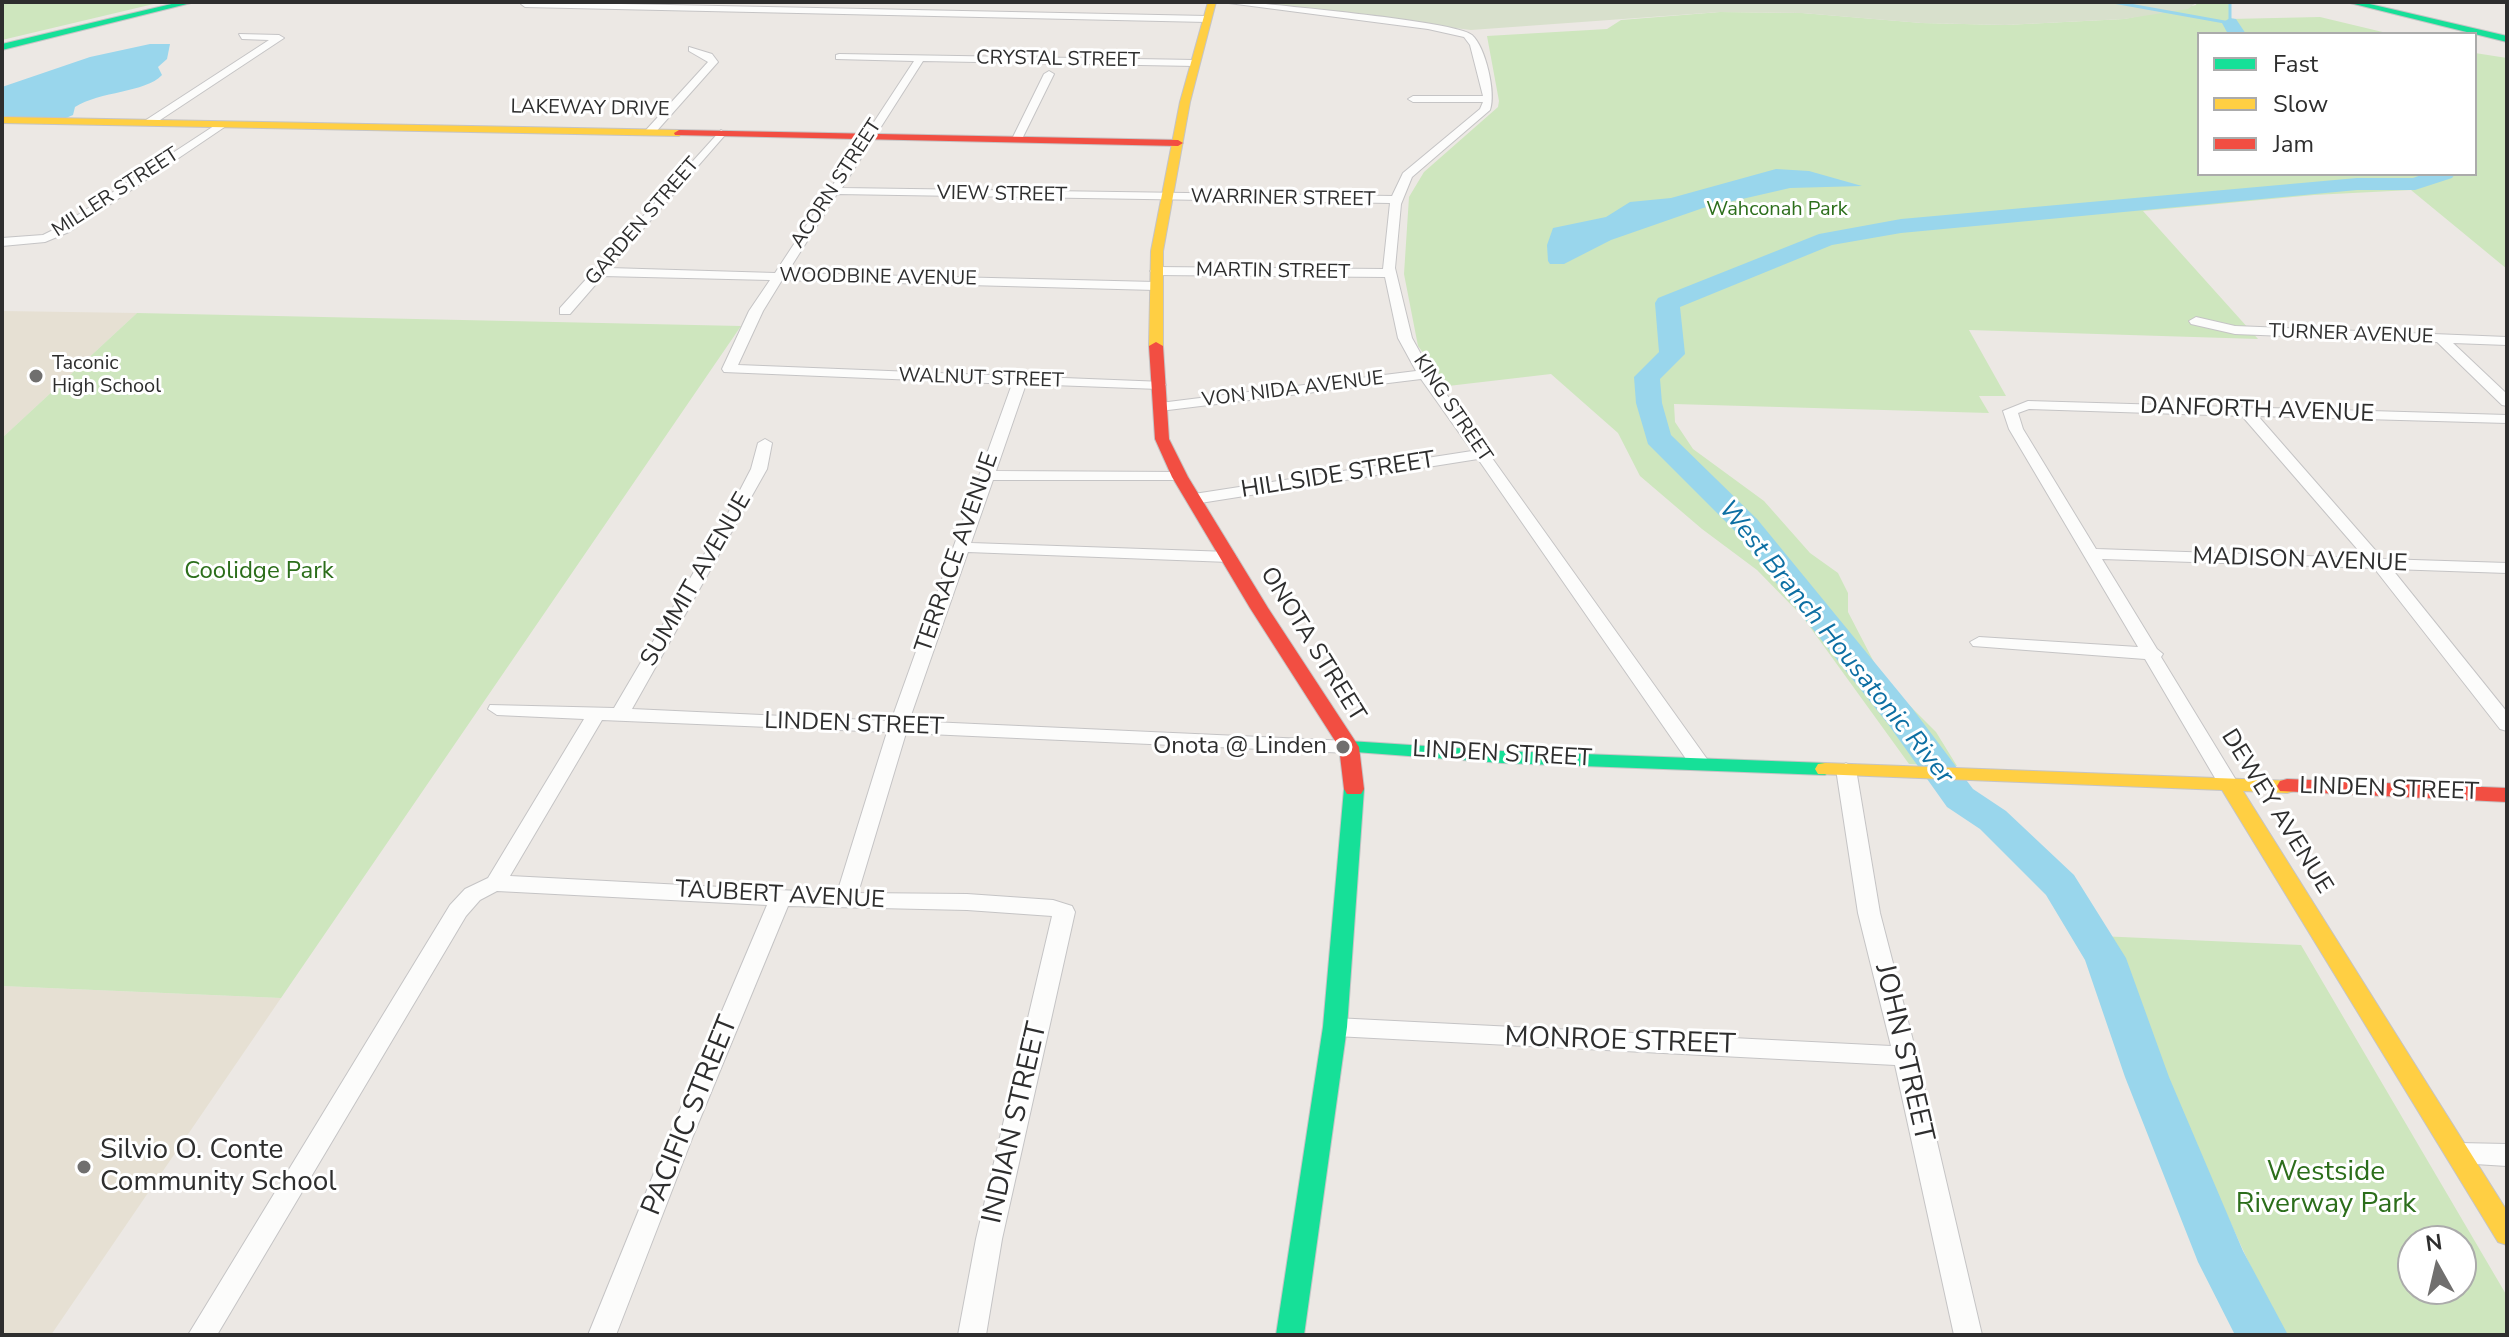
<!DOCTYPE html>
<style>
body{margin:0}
#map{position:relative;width:2509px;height:1337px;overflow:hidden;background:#ece8e4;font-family:"Nunito Sans",sans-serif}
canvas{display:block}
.frame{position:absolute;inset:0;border:4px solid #2e2e2e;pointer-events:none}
.legend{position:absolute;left:2197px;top:32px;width:280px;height:144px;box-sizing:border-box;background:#fff;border:2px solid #ababab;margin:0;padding:10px 14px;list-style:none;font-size:24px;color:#2e2e2e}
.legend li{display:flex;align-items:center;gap:16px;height:40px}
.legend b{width:40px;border:2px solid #ababab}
.north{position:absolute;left:2397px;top:1225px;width:80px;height:80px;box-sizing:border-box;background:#fff;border:2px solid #ababab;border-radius:50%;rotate:352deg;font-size:22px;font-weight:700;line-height:32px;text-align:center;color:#2e2e2e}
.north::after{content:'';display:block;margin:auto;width:28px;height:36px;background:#706f6e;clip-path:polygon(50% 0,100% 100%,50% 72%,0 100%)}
</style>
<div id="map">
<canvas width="2509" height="1337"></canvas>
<div class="frame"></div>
<ul class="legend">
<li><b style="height:10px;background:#16e098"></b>Fast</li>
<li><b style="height:10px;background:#ffcf43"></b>Slow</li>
<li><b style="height:10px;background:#f24e42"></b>Jam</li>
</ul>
<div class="north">N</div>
</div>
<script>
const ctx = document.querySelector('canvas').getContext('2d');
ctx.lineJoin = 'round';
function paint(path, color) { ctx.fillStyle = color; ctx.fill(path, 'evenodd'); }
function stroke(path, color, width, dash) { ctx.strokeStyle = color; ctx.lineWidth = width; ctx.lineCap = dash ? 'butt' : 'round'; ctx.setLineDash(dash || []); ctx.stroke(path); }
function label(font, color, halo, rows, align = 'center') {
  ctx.font = font + ' "Nunito Sans",sans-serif'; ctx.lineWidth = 6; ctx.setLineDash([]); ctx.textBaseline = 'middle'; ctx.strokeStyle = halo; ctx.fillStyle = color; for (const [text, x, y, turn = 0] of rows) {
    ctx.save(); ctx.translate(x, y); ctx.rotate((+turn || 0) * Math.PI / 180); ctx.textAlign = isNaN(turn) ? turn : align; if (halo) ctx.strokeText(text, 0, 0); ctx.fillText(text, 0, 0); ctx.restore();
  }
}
const education = new Path2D(`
 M2 311 137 313 2 438Z
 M2 986 281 998 51 1335H2Z`);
const green = new Path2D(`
 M2 2H162L2 40Z
 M2197 2H2229L2230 19 2320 17 2391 34H2199V174H2475V53L2507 58V269L2411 190 2314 195 2143 211 2258 339 1969 330 2006 396H1979L1989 413 1674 404 1675 422 1693 449 1764 501 1810 553 1838 573 1848 593V612L1876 666 1889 685 1936 732 1957 766 1909 764 1802 616 1757 570 1702 529 1640 476 1618 433 1551 374 1448 386 1418 346 1404 274 1409 197 1424 172 1498 107 1499 101 1487 36 1607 29 1621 20 1720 12 1802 13 1922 23 2005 25 2124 19 2196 5Z
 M137 313 741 326 281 998 2 986V438Z
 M2099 936 2301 945 2507 1296V1335H2282ZM2461 1241V1289H2413V1241Z`);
const cemetery = new Path2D(`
 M1243 2H2197L2188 9 2124 19 2005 25 1922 23 1802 13 1720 12 1471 30Z`);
const water = new Path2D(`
 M150 44H170L167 59 158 67 162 75C145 93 100 91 75 107L73 115 66 118 2 117V87L90 57Z
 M1776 169 1809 171 1862 186 1790 188 1703 208 1611 240 1564 264H1550L1548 261 1547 245 1553 228 1606 217 1630 202 1671 198Z`);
const stream = new Path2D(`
 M2113 2 2230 23V2`);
const river = new Path2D(`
 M2230 18 2236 19 2246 34H2228L2222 23Z
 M2424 174H2455L2452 178 2415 190H2357L1901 233 1832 245 1680 307 1685 354 1660 379 1662 403 1671 435 1757 519 1912 708 1973 789 2006 811 2074 875 2126 958 2169 1077 2243 1251 2288 1335H2235L2198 1262 2125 1077 2085 960 2046 895 1980 829 1947 807 1888 724 1735 531 1648 444 1636 403 1634 377 1659 352 1655 303 1658 298 1819 234 1901 219 2357 178H2413Z`);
const street = new Path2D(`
 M523 2 1207 16 1211 19 1207 22 525 7 521 4Z
 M1221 2H1247C1281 6 1455 21 1472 35 1486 48 1496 93 1490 110L1412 177 1401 204 1395 268 1412 338 1432 374 1707 759 1710 764 1707 769H1693L1478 459 1194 504 1186 499 1194 494 1472 451 1421 379 1160 411 1153 407 1160 403 1416 371 1398 338 1385 277 1156 275 1150 271 1156 267 1383 269 1390 203 837 194 787 273 1155 282 1161 286 1155 290 782 280 763 311 738 365 1164 382 1166 385 1159 389 1026 384 996 471 1180 472 1188 477 1185 480H993L971 543 1229 552 1237 557 1229 562 968 552 909 721 1349 741 1359 747 1349 753 906 733 858 893 967 894 1053 900 1072 906 1075 912 1002 1239 986 1335H958L976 1239 1052 916 967 910 788 906 693 1136 616 1335H588L669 1136 767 905 497 891 480 900 466 916 217 1335H188L450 905 465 889 488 878 584 719 497 715 488 709 490 705 614 708 725 519 751 469 758 443 765 439 772 443 767 469 632 709 891 721 1012 384 724 372 722 369 749 311 770 280 603 276 570 314H560V308L721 130 726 133 725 135 609 268 775 273 914 61 836 59V55L839 54 1195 60 1200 63 1195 66 923 61 842 188 1392 196 1403 173 1480 109 1483 102H1413L1408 99 1413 96H1483L1470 45 1464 37 1428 29ZM602 720 887 732 837 893 510 876Z
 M239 34 279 35 284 38 154 124H146V120L269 40 242 39Z
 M689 47 712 54 718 62 654 134H646V130L708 62 689 51Z
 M1049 71 1054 74 1022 139 1013 141 1012 139 1044 74Z
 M220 122 229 124 69 232 45 242 2 246V238L43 235 61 226Z
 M2196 317 2235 326 2507 337V345L2453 343 2507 394V406L2502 405 2437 342 2235 334 2191 324 2189 321Z
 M2028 401 2507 415V423L2258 416 2383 559 2507 563V573L2392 569 2507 712V731L2500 729 2374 568 2102 559 2157 649 2163 654 2161 657 2239 785 2236 790H2222L2145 659 1973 646 1970 642 1979 637 2138 647 2009 429 2003 411ZM2029 409 2242 416 2365 558 2096 549 2023 429 2018 413Z
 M1846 763 1856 769 1880 913 1917 1056 1982 1335H1954L1895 1065 1335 1036 1327 1033 1323 1027 1327 1021 1335 1018 1891 1046 1858 913 1836 769Z
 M2459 1143 2507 1144V1166L2459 1163 2450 1160 2447 1153 2450 1146Z`);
const fast = new Path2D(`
 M180 2H195L2 50V44Z
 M2346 2H2361L2507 36V42Z
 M1349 741 1502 751 1825 763 1835 769 1825 775 1502 763 1342 751 1339 747 1342 743Z
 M1354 782 1361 784 1364 789 1347 1027 1304 1335H1276L1323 1027 1344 789 1347 784Z`);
const slow = new Path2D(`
 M1208 2H1216L1190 102 1163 251V346L1156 350 1149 346 1151 251 1180 102Z
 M2 117 679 130 684 133 679 136 2 123Z
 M1825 763 2294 781 2297 786 2294 791 2287 793 2243 791 2507 1211V1245L2498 1242 2222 790 1818 774 1815 769 1818 764Z`);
const jam = new Path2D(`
 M679 130 1178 140 1183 143 1178 146 675 135 674 133Z
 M1156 342 1163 346 1169 439 1188 477 1268 608 1359 747 1364 789 1361 794H1347L1344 789 1339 747 1250 608 1172 477 1155 439 1149 346Z
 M2287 779 2507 788V802L2280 791 2277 786 2280 781Z`);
const markers = [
 [36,376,8,"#706f6e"],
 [1343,747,8,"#706f6e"],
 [84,1167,8,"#706f6e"]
];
const farStreetnames = [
 ["CRYSTAL STREET",1058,60,1],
 ["LAKEWAY DRIVE",590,109,1],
 ["ACORN STREET",837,184,-57],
 ["MILLER STREET",116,193,-33],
 ["VIEW STREET",1002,195,1],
 ["WARRINER STREET",1283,199,1],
 ["GARDEN STREET",643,222,-49],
 ["MARTIN STREET",1273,272,1],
 ["WOODBINE AVENUE",878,278,1],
 ["TURNER AVENUE",2351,335,2],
 ["WALNUT STREET",981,379,2],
 ["VON NIDA AVENUE",1293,390,-7],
 ["KING STREET",1452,409,56]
];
const farParknames = [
 ["Wahconah Park",1777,210]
];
const farPoinames = [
 ["Taconic",52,364],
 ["High School",52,387]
];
const streetNames = [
 ["DANFORTH AVENUE",2257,411,2],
 ["HILLSIDE STREET",1338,476,-9],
 ["TERRACE AVENUE",958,553,-71],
 ["MADISON AVENUE",2300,561,2],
 ["SUMMIT AVENUE",697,580,-60],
 ["ONOTA STREET",1312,645,58],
 ["LINDEN STREET",854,725,2],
 ["LINDEN STREET",1502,755,3],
 ["LINDEN STREET",2389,790,2],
 ["DEWEY AVENUE",2276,812,58],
 ["TAUBERT AVENUE",780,896,3]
];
const parkNames = [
 ["Coolidge Park",259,572]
];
const poiNames = [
 ["Onota @ Linden",1327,747]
];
const waterNames = [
 ["West Branch Housatonic River",1835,643,51]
];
const nearStreetnames = [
 ["MONROE STREET",1620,1042,2],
 ["JOHN STREET",1903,1053,77],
 ["PACIFIC STREET",691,1116,-68],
 ["INDIAN STREET",1016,1123,-77]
];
const nearPoinames = [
 ["Silvio O. Conte",100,1151],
 ["Community School",100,1183]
];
const nearParknames = [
 ["Westside",2326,1173],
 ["Riverway Park",2326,1205]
];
paint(education, '#e6e0d3');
paint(green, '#cee6be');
paint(cemetery, '#d8e0cc');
paint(water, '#99d6ec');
stroke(stream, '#99d6ec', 3);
paint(river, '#99d6ec');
stroke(street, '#c5c4c5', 2);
stroke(fast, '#c5c4c5', 2);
stroke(slow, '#c5c4c5', 2);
stroke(jam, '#c5c4c5', 2);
paint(street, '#fcfcfb');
paint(fast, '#16e098');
paint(slow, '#ffcf43');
paint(jam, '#f24e42');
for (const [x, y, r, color] of markers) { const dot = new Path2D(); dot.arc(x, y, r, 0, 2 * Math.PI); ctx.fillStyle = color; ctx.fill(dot); stroke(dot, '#fff', 3); }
label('20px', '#2e2e2e', '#fff', farStreetnames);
label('20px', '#2c6e1b', '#fff', farParknames);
label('20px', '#2e2e2e', '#fff', farPoinames, 'left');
label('24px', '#2e2e2e', '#fff', streetNames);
label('24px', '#2c6e1b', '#fff', parkNames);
label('24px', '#2e2e2e', '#fff', poiNames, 'right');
label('italic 26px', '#0d6fa3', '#fff', waterNames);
label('28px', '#2e2e2e', '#fff', nearStreetnames);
label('28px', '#2e2e2e', '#fff', nearPoinames, 'left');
label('28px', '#2c6e1b', '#fff', nearParknames);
</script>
